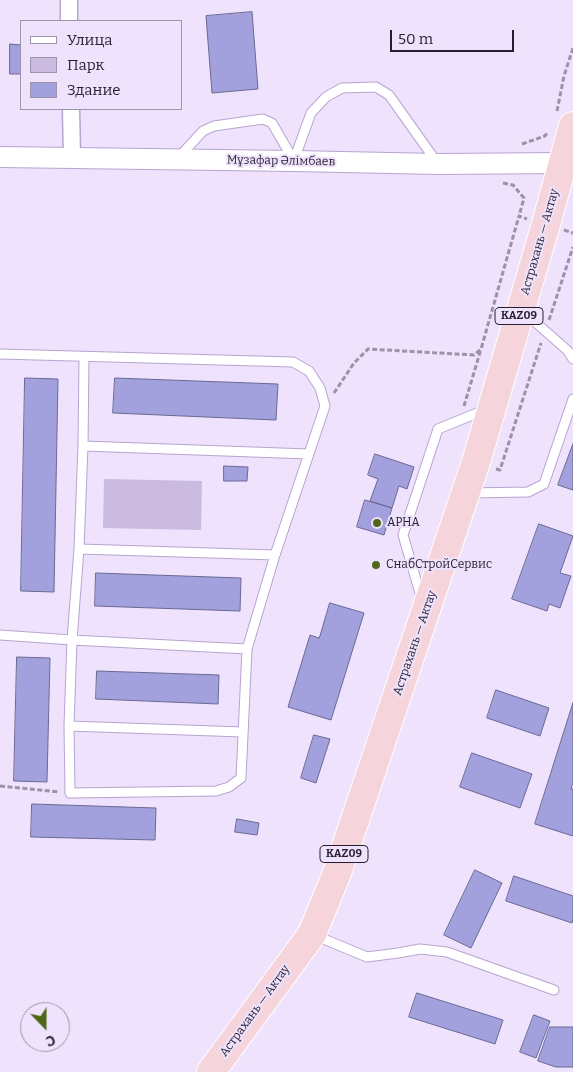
<!DOCTYPE html>
<meta charset="utf-8">
<style>
body{margin:0}
#map{position:relative;width:573px;height:1072px;overflow:hidden;background:#eee2fd;font-family:Bitter,serif}
canvas{display:block}
.legend{position:absolute;left:20px;top:20px;width:162px;height:90px;box-sizing:border-box;background:#eee2fd;border:1px solid #9e94ab;margin:0;padding:6px 9px;list-style:none;font-size:15px;color:#261e2f}
.legend li{display:flex;align-items:center;gap:10px;height:25px}
.legend b{width:25px;border:1px solid #9e94ab}
.north{position:absolute;left:20px;top:1002px;width:50px;height:50px;box-sizing:border-box;background:#eee2fd;border:1px solid #9e94ab;border-radius:50%;rotate:158deg;font-size:14px;font-weight:700;line-height:20px;text-align:center;color:#261e2f}
.north::after{content:'';display:block;margin:auto;width:18px;height:22px;background:#4f6616;clip-path:polygon(50% 0,100% 100%,50% 72%,0 100%)}
.scale{position:absolute;left:390px;top:30px;width:124px;height:22px;box-sizing:border-box;border:2px solid #261e2f;border-top:0;padding-left:6px;font-size:15px;line-height:18px;white-space:nowrap;color:#261e2f;-webkit-text-stroke:4px #eee2fd;paint-order:stroke}
</style>
<div id="map">
<canvas width="573" height="1072"></canvas>
<ul class="legend">
<li><b style="height:6px;background:#fff"></b>Улица</li>
<li><b style="height:14px;background:#cbbae0"></b>Парк</li>
<li><b style="height:14px;background:#a2a0dd"></b>Здание</li>
</ul>
<div class="north">С</div>
<div class="scale">50 m</div>
</div>
<script>
const ctx = document.querySelector('canvas').getContext('2d');
ctx.lineJoin = 'round';
function paint(path, color) { ctx.fillStyle = color; ctx.fill(path, 'evenodd'); }
function stroke(path, color, width, dash) { ctx.strokeStyle = color; ctx.lineWidth = width; ctx.lineCap = dash ? 'butt' : 'round'; ctx.setLineDash(dash || []); ctx.stroke(path); }
function label(font, color, halo, rows, align = 'center') {
  ctx.font = font + ' Bitter,serif'; ctx.lineWidth = 4; ctx.setLineDash([]); ctx.textBaseline = 'middle'; ctx.strokeStyle = halo; ctx.fillStyle = color; for (const [text, x, y, turn = 0] of rows) {
    ctx.save(); ctx.translate(x, y); ctx.rotate((+turn || 0) * Math.PI / 180); ctx.textAlign = isNaN(turn) ? turn : align; if (halo) ctx.strokeText(text, 0, 0); ctx.fillText(text, 0, 0); ctx.restore();
  }
}
const green = new Path2D(`
 M104 479 202 481 201 530 103 528Z`);
const building = new Path2D(`
 M252 12 258 89 212 93 206 16Z
 M10 44 21 45V74H10Z
 M25 378 58 379 54 592 21 591Z
 M115 378 278 384 276 420 113 413Z
 M573 444V490L558 485Z
 M375 454 414 467 407 489 399 486 392 508 370 501 378 479 368 475Z
 M224 466 248 467 247 481H224Z
 M365 500 392 508 384 535 357 527Z
 M539 524 573 536 560 573 571 576 560 608 549 604 547 611 512 599Z
 M96 573 241 578 240 611 95 606Z
 M330 603 364 613 331 720 288 707 310 635 319 638Z
 M17 657 50 658 47 782 14 781Z
 M97 671 219 675 218 704 96 699Z
 M496 690 549 708 540 736 487 718Z
 M573 703V782L571 789H573V836L535 824Z
 M314 735 330 739 316 783 301 778Z
 M472 753 532 774 520 808 460 787Z
 M32 804 156 808 155 840 31 837Z
 M237 819 259 823 257 835 235 832Z
 M475 870 502 883 471 948 444 935Z
 M514 876 573 896V919L572 923 506 901Z
 M417 993 503 1020 495 1044 409 1017Z
 M534 1015 550 1021 536 1058 520 1052Z
 M550 1027H573V1067H556L538 1061Z`);
const path = new Path2D(`
 M557 111 564 76 573 48
 M522 144 545 136 547 133
 M503 183 513 185 524 198 519 216
 M564 230 573 233
 M549 320 573 247
 M334 393 354 363 368 349 474 355 481 349 519 216 527 219
 M464 406 481 349
 M496 469 500 470 541 343
 M0 786 59 792`);
const service = new Path2D(`
 M178 158 203 131 214 126 263 119 272 123 294 161
 M294 160 311 113 326 97 342 88 376 87 389 95 438 164
 M525 313 568 351 573 359
 M0 354 293 362 309 371 320 388 325 406 275 555 247 649 72 640 0 635
 M84 357 83 446 79 549 72 640 69 726 70 793 216 791 229 787 241 778 247 649
 M83 446 309 454
 M469 493 528 492 544 484 573 399
 M79 549 275 555
 M422 600 403 535 438 429 487 409
 M69 726 243 732
 M314 935 367 957 398 953 420 949 447 952 554 990`);
const minor = new Path2D(`
 M69 0V21
 M71 109 72 158`);
const tertiary = new Path2D(`
 M0 157 294 161 438 164 563 163`);
const trunk = new Path2D(`
 M211 1072 312 934 337 873 476 462 546 224 573 126`);
const markers = [
 [377,523,5,"#4f6616"],
 [376,565,5,"#4f6616"]
];
const shields = [
 [519,316,48],
 [344,854,48]
];
const shieldNames = [
 ["KAZ09",519,316],
 ["KAZ09",344,854]
];
const streetNames = [
 ["Мұзафар Әлімбаев",281,161,1],
 ["Астрахань — Актау",540,242,-74],
 ["Астрахань — Актау",415,643,-71],
 ["Астрахань — Актау",255,1011,-54]
];
const poiNames = [
 ["АРНА",387,523],
 ["СнабСтройСервис",386,565]
];
paint(green, '#cbbae0');
paint(building, '#a2a0dd');
stroke(building, '#6a6993', 1);
stroke(service, '#b8a4d0', 11);
stroke(minor, '#b8a4d0', 19);
stroke(tertiary, '#b8a4d0', 22);
stroke(trunk, '#fff', 30);
stroke(path, '#9b91a8', 3, [5, 2.5]);
stroke(service, '#fff', 9);
stroke(minor, '#fff', 16);
stroke(tertiary, '#fff', 20);
stroke(trunk, '#f6d4db', 28);
for (const [x, y, r, color] of markers) { const dot = new Path2D(); dot.arc(x, y, r, 0, 2 * Math.PI); ctx.fillStyle = color; ctx.fill(dot); stroke(dot, '#eee2fd', 2); }
for (const [x, y, w] of shields) { const box = new Path2D(); box.roundRect(x - w / 2, y - 8.5, w, 17, 4); ctx.fillStyle = '#eee2fd'; ctx.fill(box); stroke(box, '#261e2f', 1); }
label('bold 11px', '#261e2f', null, shieldNames);
label('12px', '#261e2f', '#eee2fd', streetNames);
label('12px', '#261e2f', '#eee2fd', poiNames, 'left');
</script>
